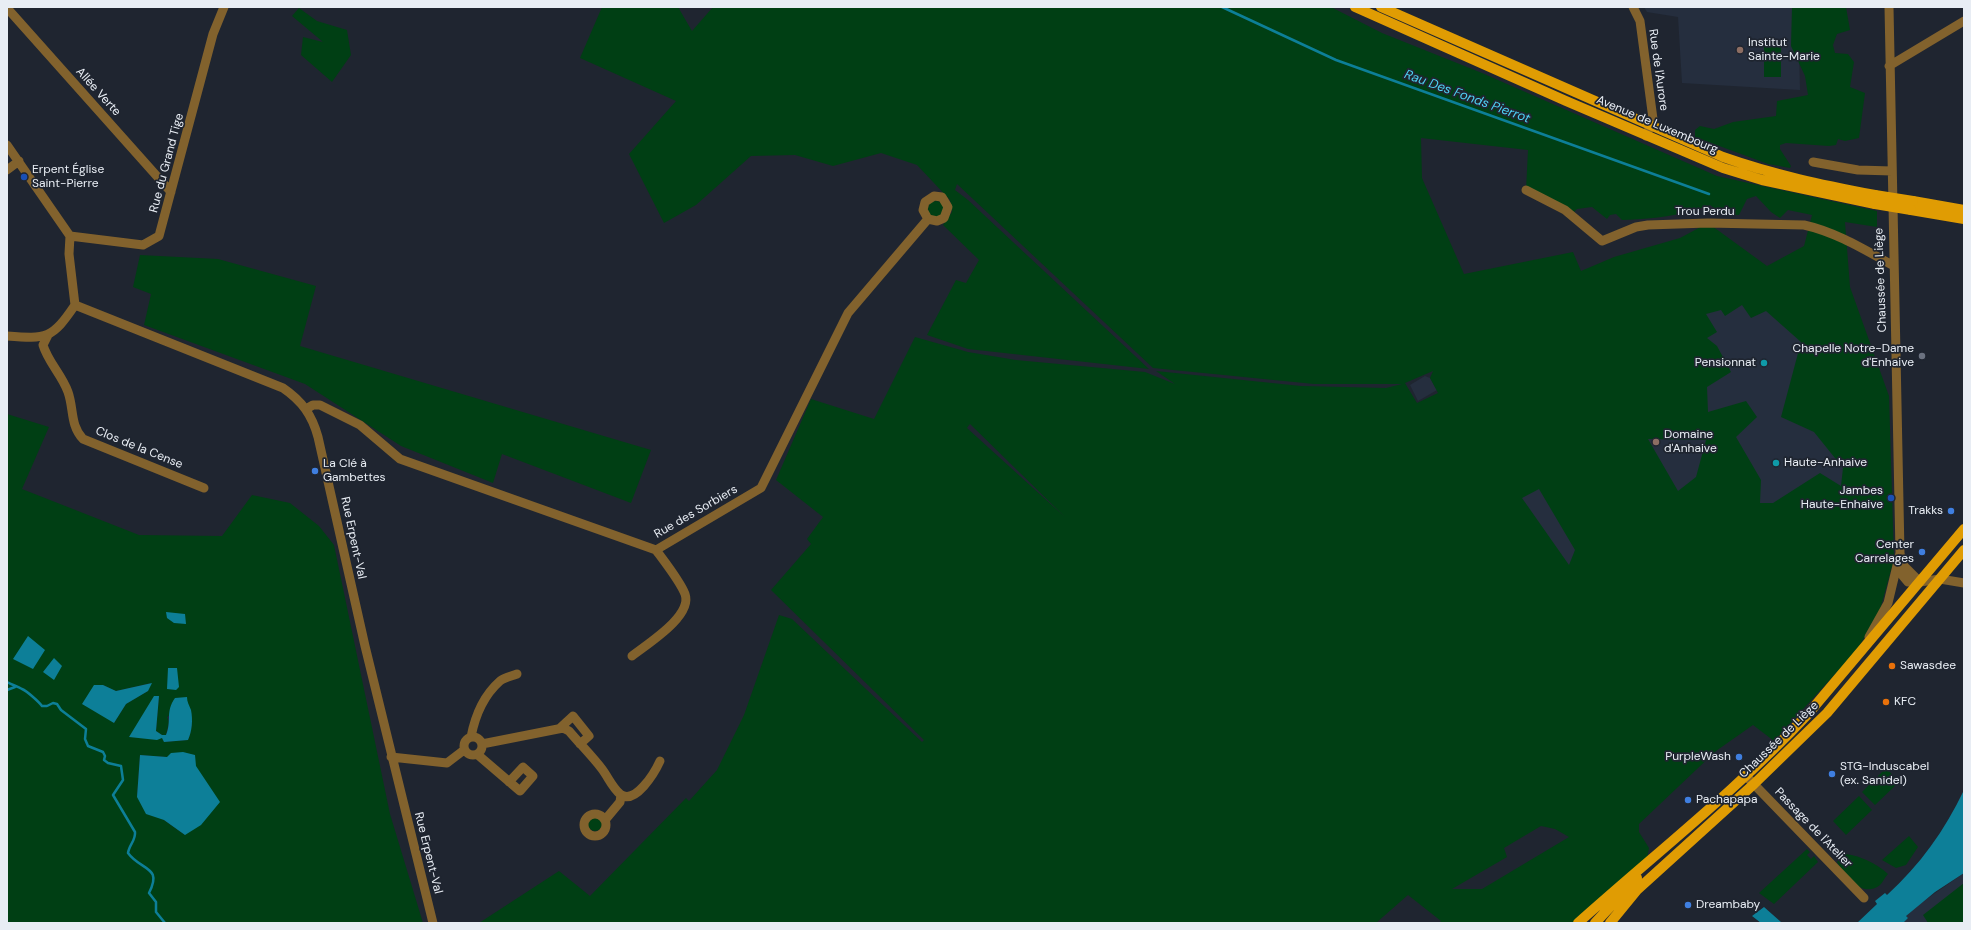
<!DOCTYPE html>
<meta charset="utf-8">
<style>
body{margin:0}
#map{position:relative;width:1971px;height:930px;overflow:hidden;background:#1f2530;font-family:"DM Sans",sans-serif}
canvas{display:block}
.frame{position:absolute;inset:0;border:8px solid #e8edf4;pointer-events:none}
</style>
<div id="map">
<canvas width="1971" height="930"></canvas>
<div class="frame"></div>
</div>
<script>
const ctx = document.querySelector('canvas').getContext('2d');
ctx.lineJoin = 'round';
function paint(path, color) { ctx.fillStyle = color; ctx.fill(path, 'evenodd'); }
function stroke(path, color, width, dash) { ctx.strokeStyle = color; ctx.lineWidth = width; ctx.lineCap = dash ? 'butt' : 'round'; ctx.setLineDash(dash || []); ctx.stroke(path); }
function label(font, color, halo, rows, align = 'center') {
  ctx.font = font + ' "DM Sans",sans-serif'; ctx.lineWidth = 3.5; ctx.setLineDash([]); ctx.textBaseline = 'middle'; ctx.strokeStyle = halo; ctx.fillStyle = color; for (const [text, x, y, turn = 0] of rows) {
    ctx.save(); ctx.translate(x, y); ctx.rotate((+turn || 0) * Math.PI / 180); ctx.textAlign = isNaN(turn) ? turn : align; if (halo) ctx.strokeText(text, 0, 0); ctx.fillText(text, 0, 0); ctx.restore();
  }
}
const built = new Path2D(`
 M1644 7H1798L1800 90 1682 83 1678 17 1647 12Z
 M1767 266 1824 392 1863 509 1591 598 1517 519 1440 370Z
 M1425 376 1430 378 1437 390 1418 401 1410 385Z
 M1964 873V923H1903L1908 918 1906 916 1918 905Z`);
const green = new Path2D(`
 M602 7H678L692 31 713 7H1331L1382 33 1482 73 1717 176 1877 211V227L1845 222 1850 287 1889 396 1894 559 1880 610 1857 650 1774 741 1753 725 1716 751 1639 824V832L1649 848 1647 859 1574 923H1439L1441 921 1408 895 1376 923H479L559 871 590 896 686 798 689 801 717 770 744 715 779 615 792 619 922 742 924 740 771 590 811 544 807 539 823 517 776 480 811 399 874 419 915 337 968 352 1016 360 1145 372 1175 384 1156 371 1301 386 1386 388 1402 384H1314L1153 368 957 184 955 190 968 200 1149 369 968 349 927 335 956 280 966 283 979 260 943 225 952 212 950 200 917 165 881 153 833 166 795 155 751 156 696 205 664 223 629 154 676 101 580 58ZM1421 138 1528 150 1526 190 1571 215 1577 209 1592 207 1607 219 1610 215 1616 214 1622 220C1653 219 1681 216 1710 205L1722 214 1739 215 1747 199 1756 196 1771 212 1780 218 1788 210 1812 215 1804 246 1767 266 1708 223 1680 238 1614 257 1581 271 1573 252 1464 274 1422 178ZM1742 305 1751 318 1766 311 1801 342 1781 417 1814 432 1843 468 1841 486 1820 473 1773 503H1760L1761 480 1736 437 1757 417 1746 401 1708 412 1707 387 1731 372 1717 346 1707 338 1717 332 1706 314 1721 310 1725 316ZM1433 371 1430 378 1438 393 1417 403 1405 383ZM970 424 1065 517 967 428ZM1648 439 1706 440 1696 477 1678 491ZM1539 489 1575 550 1569 565 1522 498ZM1541 826 1555 829 1569 837 1482 889H1452L1507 857 1504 848Z
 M1792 7H1846L1850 30 1837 34 1833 45 1835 53 1848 54 1854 62 1850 87 1865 93 1859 138 1845 141 1838 139 1836 145 1829 146 1786 143 1780 145V149L1791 166 1790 168 1768 164 1695 137V130L1700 126 1714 129 1733 122 1776 116 1777 101 1808 95 1805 76 1791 46Z
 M299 8 317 21 347 30 351 55 332 82 301 55 303 37 323 42 292 16Z
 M1781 44V77H1764V45Z
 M928 209a8 8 0 1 1 16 0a8 8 0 1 1-16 0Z
 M140 255 218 259 316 286 300 346 651 450 631 503 502 454 493 483 401 446 305 384 144 325 151 294 133 287Z
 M7 414 49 427 22 489 139 535 222 536 252 495 290 503 319 526 334 545 390 814 423 923H7ZM151 683 148 691 126 704 114 723 103 685 116 691ZM159 696 156 731 162 735H166L169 722 167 717 187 703C193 715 193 728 188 740L164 742 163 738 129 737ZM140 755 167 757 185 835 164 820 137 797Z
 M1886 768 1899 782 1875 805 1862 792Z
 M1859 796 1872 810 1846 835 1833 821Z
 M588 824a7 7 0 1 1 14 0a7 7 0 1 1-14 0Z
 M1909 836 1918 847 1906 865 1896 868 1882 860Z
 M1807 849 1810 852 1807 855 1811 859 1814 856 1818 862 1774 904 1759 893Z
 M1843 854C1857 854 1878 864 1888 874 1885 877 1883 882 1880 885 1863 899 1845 876 1837 862L1839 860 1846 863 1847 857Z
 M1964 883V923H1928L1923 915Z`);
const water = new Path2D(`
 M166 612 185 614 186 624 174 623 167 618Z
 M28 636 45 650 33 669 13 659Z
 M54 658 62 666 54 680 43 672Z
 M168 668H177L179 687 176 690 167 689Z
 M152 683 148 691 126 704 114 723 82 704 94 685H103L116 691Z
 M154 696H159L156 731 162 735H166C172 721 165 712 175 698L187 697C187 702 189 705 191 710 193 720 192 731 188 740L164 742 162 738 157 740 129 737Z
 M183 752 195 755 196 766 220 802 201 825 185 835 164 820 146 814 137 797 140 755 167 757 171 753Z
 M1964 790V873L1935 892 1906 916 1908 918 1903 923H1857L1877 904 1875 901 1885 893 1887 895C1920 865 1945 830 1964 790Z
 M1764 907 1781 922 1782 923H1761L1752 916Z`);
const stream = new Path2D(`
 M1222 7 1336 60 1709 194
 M7 682C12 685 17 686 22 689 27 691 39 702 42 706H47L53 703 57 704 61 710 86 729 85 739 88 746 103 752 105 756 104 760 108 763 121 766 123 780 113 795 135 832C136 840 129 845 128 853 141 871 163 866 149 893L156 902V912L165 923
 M7 690 15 687`);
const minor = new Path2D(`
 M1633 7 1640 21 1653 119 1646 136
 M7 8 171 192
 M1889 66 1964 21
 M7 145 70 236 69 254 75 305
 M1813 162 1858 170 1892 171
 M7 170 19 161
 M1526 190 1565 210 1602 241 1636 227 1648 225 1708 223 1804 225C1836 232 1865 250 1894 266
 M70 236 143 245 159 236 213 34 224 7
 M75 305 283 388C302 401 312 415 318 437L365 646 433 923
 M48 335 43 345C48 362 62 375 68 392 74 409 70 425 83 439L204 488
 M7 336C47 339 52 339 75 305
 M306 409 313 405H320L360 425 400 459 656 550 761 488 848 313 928 219 937 221 944 218 948 207 942 197 934 196 925 202 923 210 928 219
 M1901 556 1904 566 1920 582
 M1897 565 1903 576 1908 582H1920L1940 579 1964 583
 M1869 637 1888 603 1900 553 1889 7
 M632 656C647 644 693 616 685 594 680 581 664 561 656 550
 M560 728 573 716 589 736 580 744
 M464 746a9 9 0 1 1 18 0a9 9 0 1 1-18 0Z
 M471 737C475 716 483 696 500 681 504 678 512 676 517 674
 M482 744 563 728 569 731C580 744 592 756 602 769 608 777 612 787 620 794 635 806 655 772 660 761
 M478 755 520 791 533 776 523 767 509 782
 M391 757 447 763 464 750
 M1746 776 1864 898
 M584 825a11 11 0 1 1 22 0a11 11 0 1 1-22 0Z
 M605 820 620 802 621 795`);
const major = new Path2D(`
 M1355 7 1566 101 1723 168 1762 180 1875 204
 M1381 7 1723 157C1774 175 1823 185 1875 195
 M1913 201 1964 210
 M1911 210 1964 219
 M1578 923C1655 854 1737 790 1808 714L1964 529
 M1595 923 1637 878
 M1610 923 1637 890 1754 784 1827 713 1964 550`);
const majorBridge = new Path2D(`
 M1875 195 1913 201
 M1875 204 1911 210`);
const markers = [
 [1740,50,4,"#8d6e63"],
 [24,177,4,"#1a4fb4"],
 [1922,356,4,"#6b7280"],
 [1764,363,4,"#0f9aa8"],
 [1656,442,4,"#8d6e63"],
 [1776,463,4,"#0f9aa8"],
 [315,471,4,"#3f7fe0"],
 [1891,498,4,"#1a4fb4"],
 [1951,511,4,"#3f7fe0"],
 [1922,552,4,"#3f7fe0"],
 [1892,666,4,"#e8710a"],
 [1886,702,4,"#e8710a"],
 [1739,757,4,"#3f7fe0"],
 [1832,774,4,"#3f7fe0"],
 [1688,800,4,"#3f7fe0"],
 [1688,905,4,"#3f7fe0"]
];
const poiNames = [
 ["Institut",1748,43],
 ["Sainte-Marie",1748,57],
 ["Erpent Église",32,170],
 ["Saint-Pierre",32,184],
 ["Chapelle Notre-Dame",1914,349,"right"],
 ["d'Enhaive",1914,363,"right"],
 ["Pensionnat",1756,363,"right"],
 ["Domaine",1664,435],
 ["d'Anhaive",1664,449],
 ["Haute-Anhaive",1784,463],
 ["La Clé à",323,464],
 ["Gambettes",323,478],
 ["Jambes",1883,491,"right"],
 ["Haute-Enhaive",1883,505,"right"],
 ["Trakks",1943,511,"right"],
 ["Center",1914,545,"right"],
 ["Carrelages",1914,559,"right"],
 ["Sawasdee",1900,666],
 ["KFC",1894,702],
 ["PurpleWash",1731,757,"right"],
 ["STG-Induscabel",1840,767],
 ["(ex. Sanidel)",1840,781],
 ["Pachapapa",1696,800],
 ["Dreambaby",1696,905]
];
const streetNames = [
 ["Rue de l'Aurore",1658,70,82],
 ["Allée Verte",98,92,48],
 ["Avenue de Luxembourg",1657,125,23],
 ["Rue du Grand Tige",167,163,-75],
 ["Trou Perdu",1705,212],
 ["Chaussée de Liège",1881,280,-92],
 ["Clos de la Cense",139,448,22],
 ["Rue des Sorbiers",696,512,-30],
 ["Rue Erpent-Val",353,538,78],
 ["Chaussée de Liège",1779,740,-44],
 ["Passage de l'Atelier",1813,828,46],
 ["Rue Erpent-Val",428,853,76]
];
const waterNames = [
 ["Rau Des Fonds Pierrot",1467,97,20]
];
paint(built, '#252e3e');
paint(green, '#003f14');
paint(water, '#0d7f98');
stroke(stream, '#0d7f98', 2.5);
stroke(minor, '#82622d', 9);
stroke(major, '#e09c03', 10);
stroke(majorBridge, '#e09c03', 10);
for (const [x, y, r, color] of markers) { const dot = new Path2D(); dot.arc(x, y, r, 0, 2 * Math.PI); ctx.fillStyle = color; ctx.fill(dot); stroke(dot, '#1f2530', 1.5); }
label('12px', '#e8edf4', '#1f2530', poiNames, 'left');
label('12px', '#e8edf4', '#1f2530', streetNames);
label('italic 13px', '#4ed0f2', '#1f2530', waterNames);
</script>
